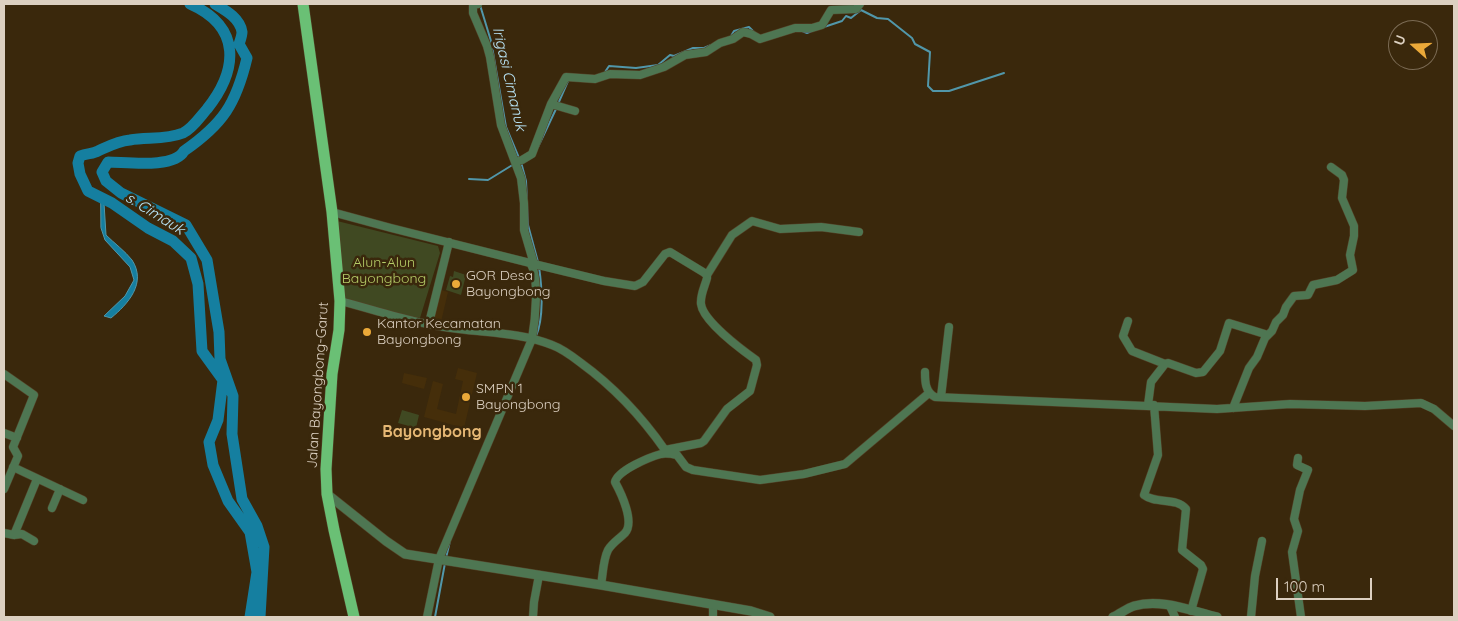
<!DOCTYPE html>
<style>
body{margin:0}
#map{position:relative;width:1458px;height:621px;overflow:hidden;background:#3a280c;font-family:Quicksand,sans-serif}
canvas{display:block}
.frame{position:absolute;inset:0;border:5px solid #dcd0c1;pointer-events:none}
.north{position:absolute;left:1388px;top:20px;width:50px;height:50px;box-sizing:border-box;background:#3a280c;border:1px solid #7b6b54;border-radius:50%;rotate:290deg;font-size:14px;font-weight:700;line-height:20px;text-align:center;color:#dcd0c1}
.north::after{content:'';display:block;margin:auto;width:18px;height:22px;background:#eba939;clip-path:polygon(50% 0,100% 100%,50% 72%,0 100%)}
.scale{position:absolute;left:1276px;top:578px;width:96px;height:22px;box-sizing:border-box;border:2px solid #dcd0c1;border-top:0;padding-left:6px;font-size:15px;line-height:18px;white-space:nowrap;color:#dcd0c1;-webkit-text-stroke:4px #3a280c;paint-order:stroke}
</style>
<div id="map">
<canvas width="1458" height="621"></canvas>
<div class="frame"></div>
<div class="north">U</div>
<div class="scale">100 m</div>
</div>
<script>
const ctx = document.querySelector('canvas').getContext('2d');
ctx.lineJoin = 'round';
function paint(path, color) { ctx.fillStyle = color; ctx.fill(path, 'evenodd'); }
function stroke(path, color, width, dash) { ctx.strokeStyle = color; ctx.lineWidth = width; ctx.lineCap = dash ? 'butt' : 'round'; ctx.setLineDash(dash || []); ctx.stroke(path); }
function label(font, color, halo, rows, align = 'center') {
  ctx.font = font + ' Quicksand,sans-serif'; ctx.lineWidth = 5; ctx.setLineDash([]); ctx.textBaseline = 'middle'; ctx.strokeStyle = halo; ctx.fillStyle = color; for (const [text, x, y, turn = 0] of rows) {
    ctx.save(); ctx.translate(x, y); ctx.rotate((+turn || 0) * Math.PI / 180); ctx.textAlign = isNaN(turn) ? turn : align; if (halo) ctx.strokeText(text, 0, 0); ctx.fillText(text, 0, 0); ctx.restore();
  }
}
const built = new Path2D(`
 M438 289 448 292 441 322 430 319Z
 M458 368 477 373 464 428 424 417 433 381 443 384 437 409 456 414 463 381 455 379Z
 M404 373 427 378 424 389 402 383Z`);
const green = new Path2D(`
 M333 220 438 246 440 253 420 318 339 302Z
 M454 271 466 275 461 295 446 290 450 276 453 277Z
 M402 410 419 415 416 428 398 423Z`);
const water = new Path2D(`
 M101 200 112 203H104L106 235C114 243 125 251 132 260 147 283 128 304 111 318L104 316 125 296 134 280 130 267 105 240 101 228Z`);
const stream = new Path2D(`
 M480 5 491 41 506 127 519 158
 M824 27 842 21 846 16 851 18 861 10 877 18 888 19 912 38 915 44 930 52 928 86 933 91H949L1004 73
 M802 31 807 33 812 31
 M731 36 734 31 749 27 755 33
 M605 72 609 66 636 68 658 65 670 55 674 56 693 48H704L711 45
 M558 104 568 81
 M538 147 556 109
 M521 162 526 181 528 225 538 262
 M469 179 488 180 514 164
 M536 336C544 318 542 287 539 267
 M446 558 450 541
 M435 617 445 563`);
const river = new Path2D(`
 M190 4C242 27 238 70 207 109 200 117 192 129 183 133 166 140 147 137 130 140 118 141 109 146 98 151 93 154 87 153 80 156L78 163 80 174 88 191 112 203 148 228 173 241 191 258 198 284 202 351 223 380 218 420 209 442 213 465 228 501 250 532 257 572 250 617
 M215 4C225 10 240 18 242 32 242 36 240 41 239 44L247 58C236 104 223 124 184 151 174 169 126 162 108 162L102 172 106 181 121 193 186 225 207 260 219 332 220 359 233 396 232 434 242 499 257 526 264 547 260 617`);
const minor = new Path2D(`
 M478 4 473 5V13L487 46 490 57 501 125 521 178 524 203V230L534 264H532
 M551 104 575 111
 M515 162 522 160 532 154 551 104 566 77 595 79 610 74 640 75 664 67 685 55 706 52 720 43 733 39 743 32 751 34 760 39 795 28H812L822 25 831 10 856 9 860 4
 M332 212 391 228 530 263C540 276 535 322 532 339L439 559 427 617
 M534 264 604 281 635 286 643 282 665 254 670 252 703 272 707 275
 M340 301C379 311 419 325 459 329 490 333 522 333 552 345 563 349 572 356 581 363 614 387 642 417 665 450L663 453
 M1128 321 1123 336 1132 351 1165 364
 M429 323 449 242
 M925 372C925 381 925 392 935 397L1217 409 1290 404 1365 406 1421 403 1434 409 1454 426
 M4 374 34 395 13 447 18 456 4 489
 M941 397 949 327
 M1148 405 1151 382 1165 364 1168 363 1196 373 1203 372 1220 351 1229 323 1268 335
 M1154 405 1158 455 1144 495C1155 504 1177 497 1186 509L1182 550 1201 565 1203 569 1191 611
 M1233 408 1249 368 1257 357 1265 338 1272 331 1276 322 1283 315 1286 307 1294 296 1308 295 1313 285 1337 280 1353 270 1350 255 1354 236V226L1342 198 1344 180 1342 175 1331 167
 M4 433 17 438
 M665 450 701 443 704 441 727 409 750 391 757 365 756 360C742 350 703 321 701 304 700 295 705 286 707 278V275L732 235 752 221 780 229 821 227 859 232
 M1298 458 1297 465 1308 470 1300 490 1294 519 1298 531 1292 552 1301 617
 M13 467 83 500
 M52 508 60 489
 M4 533 14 535 22 534 34 541
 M14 535 37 479
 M601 585C603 574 603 560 608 550 612 543 619 539 625 533 635 522 621 493 615 482 618 470 650 457 661 454 666 453 672 454 677 455L686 467 693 470 760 480 804 474 845 464 929 393
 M1170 606 1175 617
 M533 617 534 602 539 575
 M713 617V604
 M1251 617 1255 576 1262 541`);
const tertiary = new Path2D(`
 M327 494 386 541 405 554 601 585 751 611 770 617
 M1113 617C1120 614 1127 608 1134 606 1161 598 1191 611 1217 617`);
const primary = new Path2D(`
 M303 4 332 212 340 301 339 330 332 374 326 469 327 494 334 530 354 617`);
const markers = [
 [456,284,5,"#eba939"],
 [367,332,5,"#eba939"],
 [466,397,5,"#eba939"]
];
const parkNames = [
 ["Alun-Alun",384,263],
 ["Bayongbong",384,279]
];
const poiNames = [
 ["GOR Desa",466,276],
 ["Bayongbong",466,292],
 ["Kantor Kecamatan",377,324],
 ["Bayongbong",377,340],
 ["SMPN 1",476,389],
 ["Bayongbong",476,405]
];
const streetNames = [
 ["Jalan Bayongbong-Garut",318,385,-86]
];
const waterNames = [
 ["Irigasi Cimanuk",509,79,77],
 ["s. Cimauk",155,214,32]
];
const quarterNames = [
 ["Bayongbong",432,432]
];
paint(built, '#452e0a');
paint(green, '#404922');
paint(water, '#157fa0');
stroke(water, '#5197aa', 1);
stroke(stream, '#5197aa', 2);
stroke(river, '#157fa0', 11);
stroke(minor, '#544329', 9);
stroke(tertiary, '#544329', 10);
stroke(primary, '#544329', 12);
stroke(minor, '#4e7652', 8);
stroke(tertiary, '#4e7652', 9);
stroke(primary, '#6ac075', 11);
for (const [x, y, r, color] of markers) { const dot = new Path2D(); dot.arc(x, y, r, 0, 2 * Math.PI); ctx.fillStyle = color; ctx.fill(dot); stroke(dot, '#3a280c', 2); }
label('14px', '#b6cd68', '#3a280c', parkNames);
label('14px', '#dcd0c1', '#3a280c', poiNames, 'left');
label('14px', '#dcd0c1', '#3a280c', streetNames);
label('italic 15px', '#bae6f9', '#3a280c', waterNames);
label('bold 16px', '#e6b875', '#3a280c', quarterNames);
</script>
